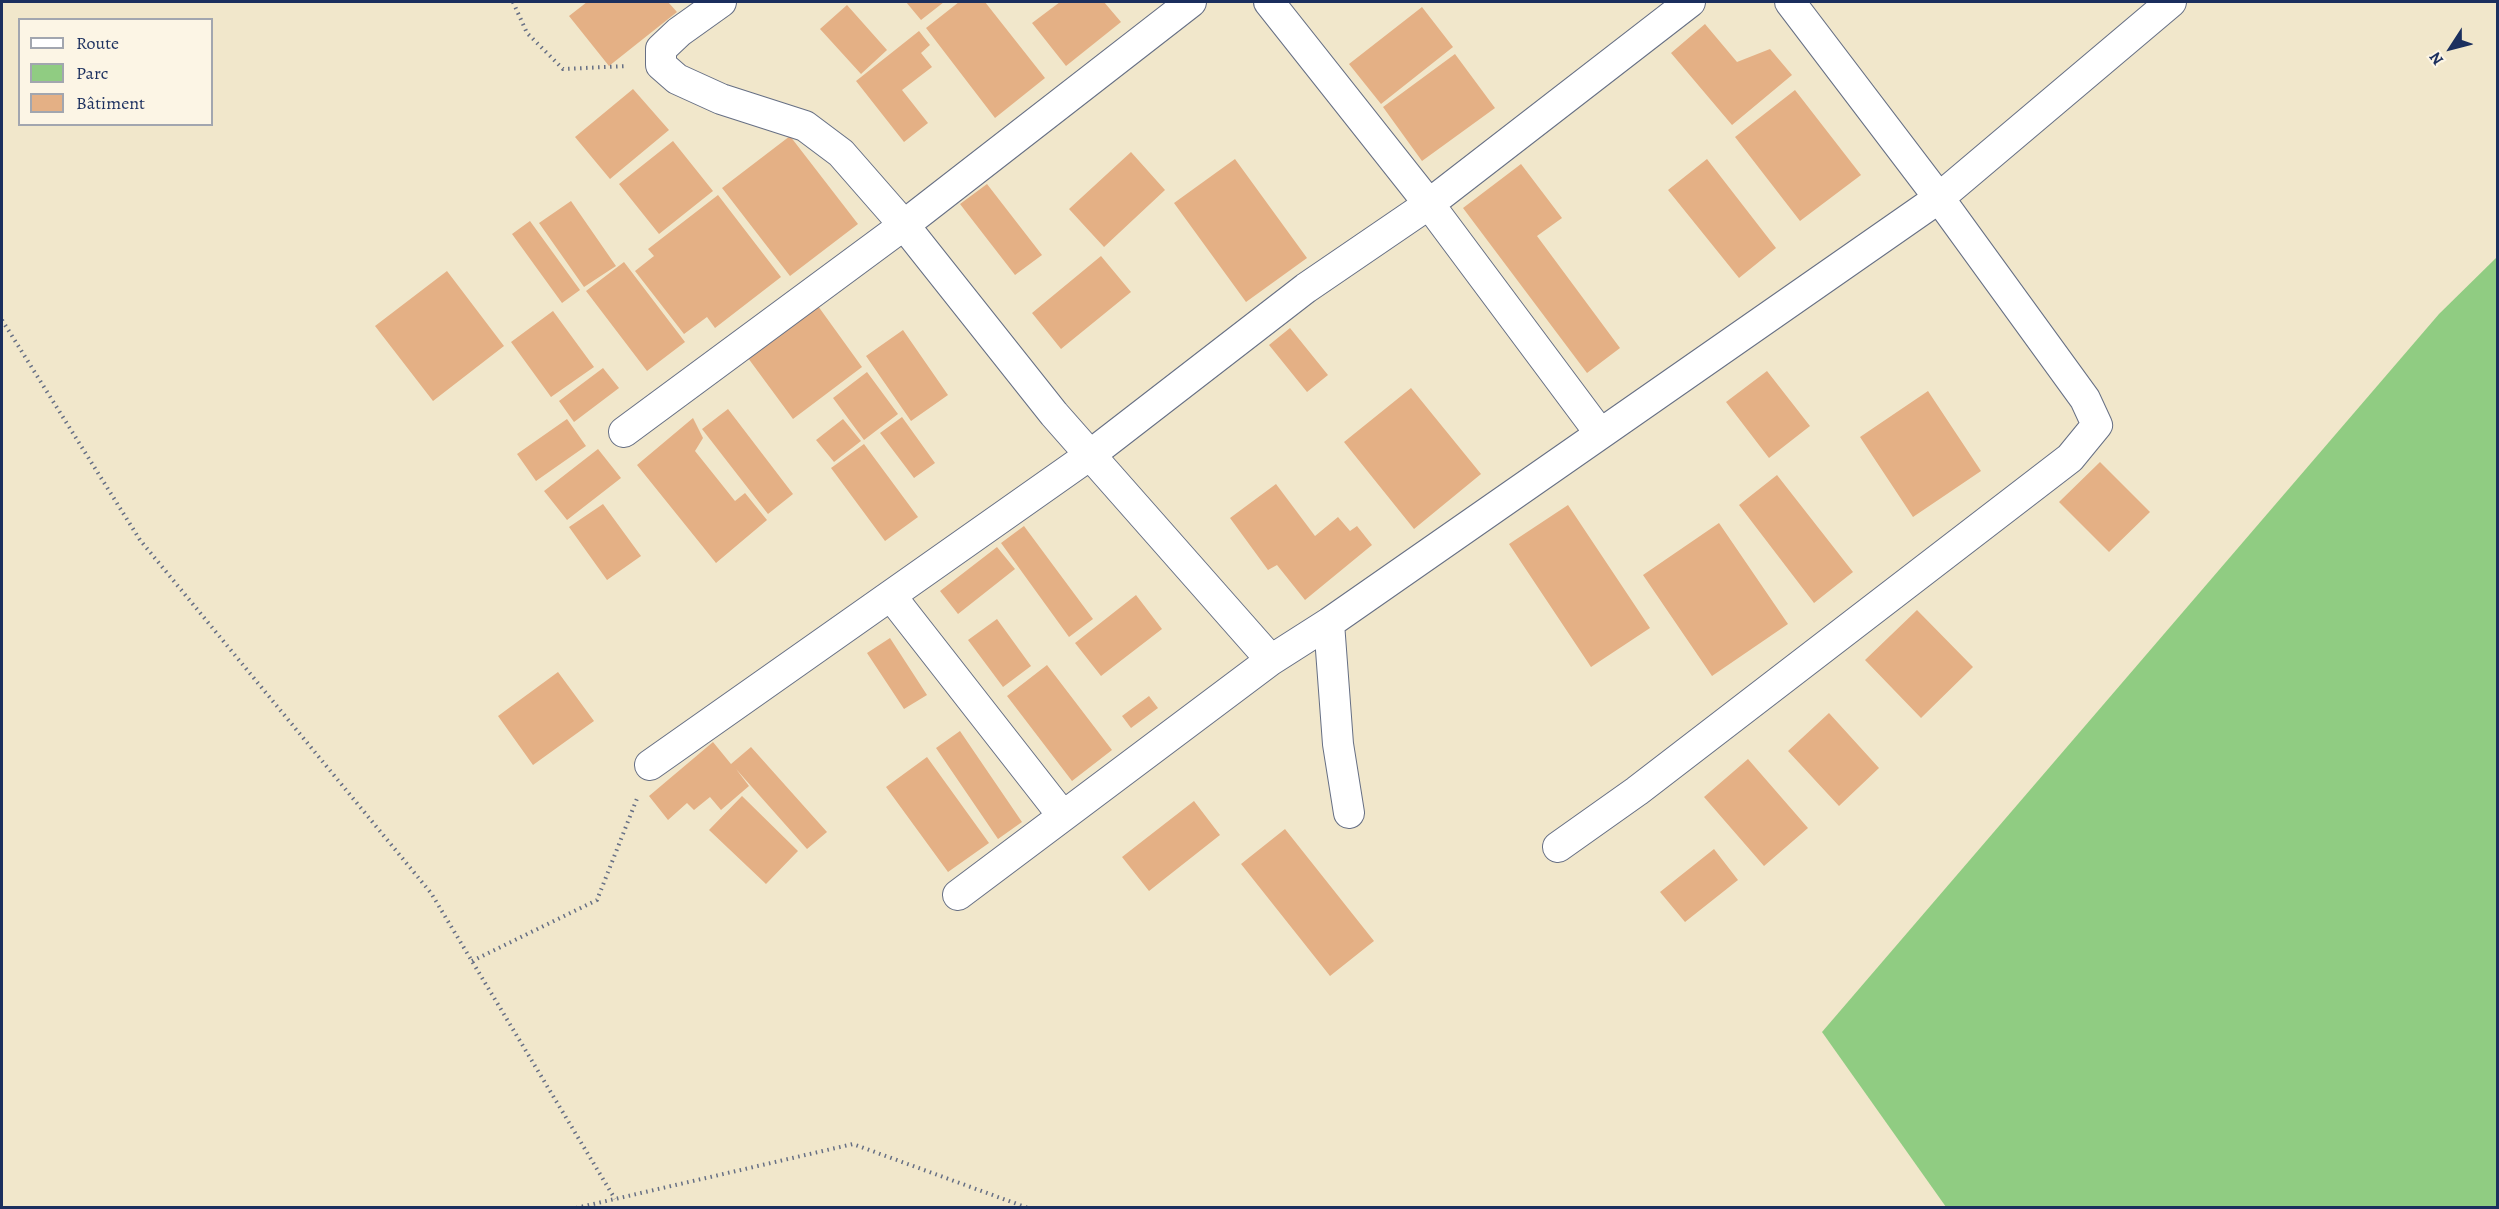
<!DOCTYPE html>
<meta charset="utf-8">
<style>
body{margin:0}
#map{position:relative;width:2499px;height:1209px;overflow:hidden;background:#f1e7cb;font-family:Alegreya,serif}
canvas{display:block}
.frame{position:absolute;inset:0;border:3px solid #1b2f5e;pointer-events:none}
.legend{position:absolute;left:18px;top:18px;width:195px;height:108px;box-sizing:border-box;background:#fcf5e5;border:2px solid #a2a6af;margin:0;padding:8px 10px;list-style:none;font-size:18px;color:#1b2f5e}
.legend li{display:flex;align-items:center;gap:12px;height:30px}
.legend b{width:30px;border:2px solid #a2a6af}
.north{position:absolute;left:2421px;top:18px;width:60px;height:60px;-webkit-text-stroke:4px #fcf5e5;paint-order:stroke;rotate:234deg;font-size:16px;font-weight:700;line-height:24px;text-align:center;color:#1b2f5e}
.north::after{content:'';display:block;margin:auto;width:21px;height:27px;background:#1b2f5e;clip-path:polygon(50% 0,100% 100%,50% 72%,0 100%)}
</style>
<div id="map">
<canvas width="2499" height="1209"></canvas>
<div class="frame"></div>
<ul class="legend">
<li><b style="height:8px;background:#fff"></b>Route</li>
<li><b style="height:16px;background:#90cc82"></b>Parc</li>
<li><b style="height:16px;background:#e4b085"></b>Bâtiment</li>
</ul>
<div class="north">N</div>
</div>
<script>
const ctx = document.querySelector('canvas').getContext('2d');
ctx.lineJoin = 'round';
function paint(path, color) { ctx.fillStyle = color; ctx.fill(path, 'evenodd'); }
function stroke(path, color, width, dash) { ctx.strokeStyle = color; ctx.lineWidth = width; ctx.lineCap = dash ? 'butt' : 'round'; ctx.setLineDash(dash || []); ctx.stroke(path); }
const green = new Path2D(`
 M2497 257V1207H1946L1822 1032 2439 314Z`);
const building = new Path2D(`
 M587 2H668L677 12 609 66 569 16Z
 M906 2H944L921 20Z
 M959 2H985L1045 78 995 118 926 28Z
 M1060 2H1104L1121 22 1066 66 1032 23Z
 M847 5 887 50 861 74 820 29Z
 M1422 7 1453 47 1381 104 1349 64Z
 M1705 24 1737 62 1770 49 1792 75 1732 125 1671 53Z
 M919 31 930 45 921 53 932 67 902 90 928 123 904 142 856 81Z
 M1455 54 1495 108 1422 161 1383 107Z
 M633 89 669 130 610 179 575 137Z
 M1795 90 1861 175 1800 221 1735 137Z
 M790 136 858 224 790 276 722 188Z
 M673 141 713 191 659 234 619 184Z
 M1131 152 1165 190 1104 247 1069 209Z
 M1235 159 1307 258 1246 302 1174 203Z
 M1707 159 1776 248 1739 278 1668 190Z
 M1521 164 1562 218 1537 236 1620 348 1587 373 1463 208Z
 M987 184 1042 255 1015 275 960 204Z
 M718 195 781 277 715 328 707 317 684 334 635 271 654 256 648 249Z
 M571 201 616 266 584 287 539 223Z
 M530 221 580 290 562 303 512 234Z
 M1101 256 1131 292 1061 349 1032 313Z
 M624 262 685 342 647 371 586 291Z
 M447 271 504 346 433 401 375 326Z
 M818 306 862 367 793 419 748 358Z
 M553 311 594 367 551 397 511 342Z
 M1290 328 1328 375 1307 392 1269 345Z
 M903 330 948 395 911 421 866 356Z
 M603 368 619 388 574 422 559 401Z
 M1767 371 1810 426 1769 458 1726 402Z
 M867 372 898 414 864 440 833 398Z
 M1411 388 1481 474 1414 529 1344 442Z
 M1928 391 1981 471 1913 517 1860 437Z
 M728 409 793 494 768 514 702 429Z
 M902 417 935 463 914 478 880 433Z
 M693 418 703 438 695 451 735 501 745 493 767 520 716 563 637 465Z
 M567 419 586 446 536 481 517 454Z
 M843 419 861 441 834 462 816 440Z
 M864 444 918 517 885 541 831 468Z
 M598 449 621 478 567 520 544 491Z
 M2100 462 2150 512 2109 552 2059 502Z
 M1777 475 1853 572 1814 603 1739 505Z
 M1276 484 1315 536 1338 517 1350 531 1357 526 1372 545 1305 600 1277 565 1268 570 1230 518Z
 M603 504 641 556 607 580 569 527Z
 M1568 505 1650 628 1591 667 1509 544Z
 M1719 523 1788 624 1712 676 1643 575Z
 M1024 526 1093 619 1069 637 1001 543Z
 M997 547 1015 569 958 614 940 591Z
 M1136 595 1162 629 1101 676 1075 643Z
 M1917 610 1973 667 1921 718 1865 660Z
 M997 619 1031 666 1003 687 968 640Z
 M890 638 927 695 904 709 867 653Z
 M1047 665 1112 750 1072 781 1007 696Z
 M558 672 594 721 533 765 498 716Z
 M1149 696 1158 708 1131 728 1122 716Z
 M1829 713 1879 768 1839 806 1788 751Z
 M960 731 1022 822 998 839 936 748Z
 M713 742 731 764 751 747 827 832 807 849 736 769 749 786 721 810 710 797 694 810 687 803 668 820 649 796Z
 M927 757 989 843 948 872 886 787Z
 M1748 759 1808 828 1764 866 1704 797Z
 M742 796 798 851 766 884 709 830Z
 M1194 801 1220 835 1149 891 1122 857Z
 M1285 829 1374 941 1330 976 1241 864Z
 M1714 849 1738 880 1685 922 1660 892Z`);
const path = new Path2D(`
 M513 2 527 33 563 69 627 66
 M2 320 140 540 431 893 615 1199
 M472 961 597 900 638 796
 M576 1208 853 1144 1028 1208`);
const street = new Path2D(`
 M1191 2 904 225 1054 414 1271 660
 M1269 2 1429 204 1690 2
 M624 432 904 225 841 153 805 126 721 99 677 79 661 65V49L679 32 721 2
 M891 596 1063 816
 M1329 623 1338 744 1349 813
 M650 765 1090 455 1306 288 1429 204 1599 432
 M1558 847 1637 791 2070 458 2097 425 2085 399 1939 198 1790 2
 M958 895 1271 660 1329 623 1939 198 2171 2`);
paint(green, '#90cc82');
paint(building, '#e4b085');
stroke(street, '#666f84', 32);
stroke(path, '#666f84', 4, [1.5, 4.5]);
stroke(street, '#fff', 30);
</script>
